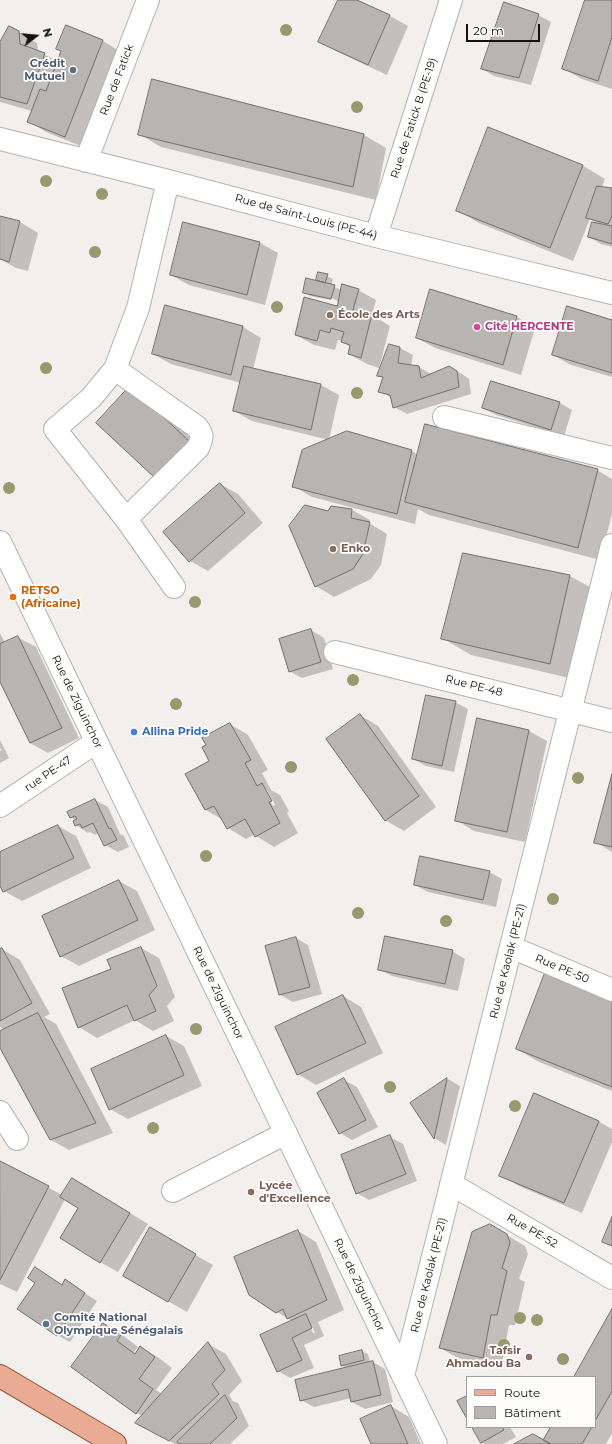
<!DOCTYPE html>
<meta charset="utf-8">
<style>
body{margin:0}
#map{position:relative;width:612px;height:1444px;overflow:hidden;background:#f3efed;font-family:Montserrat,sans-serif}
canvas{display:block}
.legend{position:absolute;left:466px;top:1376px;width:130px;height:52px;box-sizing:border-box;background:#fffdfc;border:1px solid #a19f9e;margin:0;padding:5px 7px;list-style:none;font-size:12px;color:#131211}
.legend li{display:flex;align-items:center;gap:8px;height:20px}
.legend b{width:20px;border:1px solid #a19f9e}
.north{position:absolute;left:16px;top:16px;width:40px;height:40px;-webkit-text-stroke:3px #fffdfc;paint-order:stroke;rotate:74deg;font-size:11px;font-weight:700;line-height:16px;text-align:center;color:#131211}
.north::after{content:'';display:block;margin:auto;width:14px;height:18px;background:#131211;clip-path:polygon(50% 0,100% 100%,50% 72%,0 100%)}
.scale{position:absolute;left:466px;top:24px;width:74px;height:18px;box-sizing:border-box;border:2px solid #131211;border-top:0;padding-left:5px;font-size:12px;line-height:14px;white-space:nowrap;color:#131211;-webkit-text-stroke:3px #fffdfc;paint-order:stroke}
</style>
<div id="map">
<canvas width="612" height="1444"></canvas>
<ul class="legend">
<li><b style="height:5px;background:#e9ab93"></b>Route</li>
<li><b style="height:11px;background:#b7b4b1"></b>Bâtiment</li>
</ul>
<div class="north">N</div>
<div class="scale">20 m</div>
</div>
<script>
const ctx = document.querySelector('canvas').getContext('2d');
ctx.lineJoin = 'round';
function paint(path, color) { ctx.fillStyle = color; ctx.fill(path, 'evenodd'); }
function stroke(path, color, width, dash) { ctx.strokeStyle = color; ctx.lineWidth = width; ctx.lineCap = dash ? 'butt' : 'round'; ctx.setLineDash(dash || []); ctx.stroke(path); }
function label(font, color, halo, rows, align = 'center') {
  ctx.font = font + ' Montserrat,sans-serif'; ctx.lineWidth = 3.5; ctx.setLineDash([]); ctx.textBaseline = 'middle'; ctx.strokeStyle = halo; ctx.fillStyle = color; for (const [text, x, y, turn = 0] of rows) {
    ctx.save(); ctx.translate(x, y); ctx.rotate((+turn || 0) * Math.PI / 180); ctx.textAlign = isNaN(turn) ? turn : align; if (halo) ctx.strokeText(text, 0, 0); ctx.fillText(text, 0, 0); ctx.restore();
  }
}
const shadow = new Path2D(`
 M339 0H355L390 16 408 26 387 75 338 52 320 42Z
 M586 0H612V89L582 79 564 69Z
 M538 15 551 22 531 85 494 76 482 69Z
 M66 26 103 41 121 52 83 147 46 132 28 121 32 111 0 102V44L19 32 37 43 38 51 58 62 62 51Z
 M139 134 364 135 386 148 376 200 161 147Z
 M582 165 605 179 602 187 612 189V247L601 244 589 237 599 224 590 219 573 261 479 223 457 210Z
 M0 217 20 222 38 233 28 271 16 268 0 259Z
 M260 243 278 253 265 305 189 285 171 275Z
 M319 273 333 279 331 286 342 290H358L376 300 372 315 390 326 379 368 367 364 349 354 351 347 342 342 343 341 338 340 335 350 314 345 296 335 337 307 339 302 327 295 326 297 332 300 310 296 304 292 316 282Z
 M431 291 517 317 535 328 521 375 435 348 417 338Z
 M166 306 243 327 261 338 253 369 321 385 339 395 329 440 252 421 234 411 241 383 171 364 153 354Z
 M612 321V377L571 365 553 355Z
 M390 345 400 348 413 355 411 366 419 367 431 374 449 367 462 374 469 379 471 394 407 414 394 407 392 398 380 391 383 378 378 375Z
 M148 398 206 452 174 487 156 477Z
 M560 403 572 410 564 436 496 415 483 408Z
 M412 451 418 455 597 470 612 479V514L600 560 429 515 418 509 415 524 312 497 293 486Z
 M220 484 238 494 263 523 208 571 190 561Z
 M352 510 370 520 369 523 387 534 381 565 371 579 334 597 316 586 328 512Z
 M570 576 599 592 578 680 471 655 442 638Z
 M311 630 324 638 333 669 302 678 289 671Z
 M0 633 5 643 17 637 36 647 79 738 48 753 30 743 0 680Z
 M455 702 468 709 454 772 426 766 413 759Z
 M360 715 378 726 436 807 404 831 385 820Z
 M230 724 248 735 268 770 262 773 271 790 280 795 289 811 287 813 298 833 274 847 256 836 255 834 246 839 228 828 223 820 206 810 186 775 210 761ZM265 790H267L275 805 273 806Z
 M529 731 547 741 525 842 474 831 456 820Z
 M0 740 9 758 0 763V751L2 750 0 748Z
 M612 778V852L596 842Z
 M95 800 108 807 120 834 124 836 129 847 118 852 105 845 99 833 95 835 90 832 88 833 76 825V821L71 817Z
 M58 826 76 836 91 868 22 901 4 891 0 883V853Z
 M489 872 502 879 496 907 428 892 415 885Z
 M119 881 137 891 155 930 79 966 61 956Z
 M296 938 308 945 322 994 293 1002 280 995 266 947Z
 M141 948 159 958 175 997 167 1006 174 1021 153 1031 135 1020 97 1038 79 1027 112 970Z
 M2 949 20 960 50 1014 44 1017 56 1024 113 1133 69 1150 51 1140 0 1046V1032L5 1030 0 1027V950Z
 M452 951 465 959 458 991 392 976 379 969Z
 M343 996 361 1007 383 1053 316 1085 298 1074Z
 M612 1000V1091L539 1062 517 1049Z
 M166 1036 184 1046 202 1086 128 1119 110 1109Z
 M448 1079 460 1086 446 1145 434 1138 411 1104Z
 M344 1080 357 1087 378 1127 352 1140 340 1133Z
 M598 1121 612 1129V1142L582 1213 519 1186 501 1175Z
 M390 1137 403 1144 417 1181 369 1200 357 1193Z
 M0 1162 62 1195 90 1189 148 1224 118 1272 100 1262 80 1208 65 1199 17 1292 0 1284Z
 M490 1225 525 1246 528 1254 519 1279 525 1282 515 1325H509L501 1368 458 1358 440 1348Z
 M150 1229 213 1265 187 1312 124 1276Z
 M298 1231 316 1242 344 1310 318 1322 324 1336 304 1345 314 1368 290 1378 278 1371 292 1321 277 1312ZM310 1326H312L315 1333H313Z
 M36 1269 63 1286 66 1281 97 1301 70 1342 57 1335 36 1283Z
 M612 1311V1433L606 1444H516L544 1441 551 1428 550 1427H595V1377H575Z
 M103 1324 121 1334 138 1347 134 1352 136 1354 141 1347 159 1358 172 1368 156 1390 162 1394 208 1344 226 1354 242 1381 229 1395 233 1401 238 1403 249 1426 230 1444H175L155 1433 143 1416 136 1413Z
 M361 1351 368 1354 370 1362H373L385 1369 393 1402 365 1409 352 1402 351 1398 314 1407 301 1400 347 1368 342 1365Z
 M391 1406 409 1417 421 1444H372Z
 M473 1427H510L516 1437 503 1444H485L481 1442Z`);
const building = new Path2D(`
 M338 0H357L390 15 368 65 318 42Z
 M585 0H612V37L598 81 562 69Z
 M504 2 539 14 519 78 481 69Z
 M66 25 103 40 65 137 27 122 40 89 46 91 61 51 56 49Z
 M9 26 19 31 20 44 45 53 27 104 0 97V42Z
 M152 79 364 134 353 187 138 135Z
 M488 127 583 165 550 248 456 211Z
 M597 186 612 188V216L608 224 586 218Z
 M0 216 20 221 9 262 0 259Z
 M183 222 260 242 247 295 170 275Z
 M592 222 612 226V244L588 237Z
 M318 272 328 274 325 283 316 280Z
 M306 278 335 285 331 299 303 293Z
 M342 284 359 289 353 310 372 314 361 358 348 354 350 345 341 342 344 332 331 328 330 333 320 330 317 341 295 335 304 297 337 306Z
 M430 289 517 316 503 365 416 338Z
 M165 305 243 326 231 375 152 354Z
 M567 306 612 320V373L552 355Z
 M389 344 400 347 398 363 419 366 421 378 449 366 457 371 459 387 393 408 390 395 378 392 383 377 377 376Z
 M244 366 321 384 311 430 233 411Z
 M491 381 560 402 551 430 482 408Z
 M130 386 189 441 155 478 96 423Z
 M425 424 598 469 578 548 405 502Z
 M347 431 412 450 397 514 292 487 302 450Z
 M220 483 245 513 189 562 163 532Z
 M305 505 328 511 331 506 352 509 351 518 370 522 363 554 353 569 315 587 289 526Z
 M463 553 570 575 550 664 441 639Z
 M311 629 321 662 289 672 279 639Z
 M18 636 62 728 30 743 0 682V644Z
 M426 695 456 701 442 766 412 759Z
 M360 714 419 796 385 821 326 739Z
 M477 718 529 730 507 832 455 821Z
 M230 723 251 760 245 763 257 786 262 783 272 801 269 802 280 823 255 837 245 819 227 829 214 806 205 810 185 774 209 761 202 747 206 745 202 738Z
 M612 774V847L594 843Z
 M95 799 109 829 111 828 117 840 104 846 93 823 82 828 80 824 75 826 73 821 77 819 75 816 70 818 67 812Z
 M58 825 74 858 3 892 0 886V852Z
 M420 856 490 871 483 900 414 885Z
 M119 880 138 920 60 957 42 916Z
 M385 936 453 950 445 984 378 970Z
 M296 937 310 987 279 995 265 946Z
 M141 947 157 986 149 995 156 1011 134 1021 127 1005 78 1028 62 988 111 969 107 960Z
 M2 948 32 1003 0 1021V949Z
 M545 973 612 999V1087L516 1049Z
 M343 995 366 1043 297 1075 275 1027Z
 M38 1013 96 1123 50 1140 0 1048V1031Z
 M166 1035 184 1075 109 1110 91 1069Z
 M344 1078 366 1120 339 1134 317 1093Z
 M447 1078V1079L434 1139 410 1103Z
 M534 1093 599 1121 564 1203 499 1176Z
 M390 1135 406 1174 356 1194 341 1155Z
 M0 1161 49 1186 0 1280Z
 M72 1178 130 1213 100 1263 60 1238 78 1208 60 1197Z
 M612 1217V1246L602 1242Z
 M490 1224 507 1234 510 1243 502 1268 507 1271 497 1315H491L483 1358 439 1348 472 1232Z
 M150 1227 196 1254 168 1302 123 1276Z
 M298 1230 327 1300 287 1319 283 1309 276 1313 249 1295 234 1257Z
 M35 1267 62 1285 65 1279 85 1293 57 1336 17 1309 35 1283 28 1278Z
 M612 1309V1391L595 1421V1377H574Z
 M306 1314 312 1328 292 1338 302 1360 277 1372 260 1335Z
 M103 1323 121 1335 117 1341 135 1354 140 1346 155 1357 139 1379 153 1389 136 1414 71 1367Z
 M208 1342 225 1370 212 1384 219 1394 169 1441 135 1423Z
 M362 1350 364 1360 341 1366 339 1356Z
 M373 1361 381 1395 351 1402 348 1389 300 1401 295 1380Z
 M225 1395 237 1418 210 1444H180L177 1442Z
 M467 1396V1419L457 1401Z
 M391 1405 408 1444H371L360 1419Z
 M472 1427H502L504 1430 481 1443Z
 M548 1427H592L582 1444H551L543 1440 550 1428Z
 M533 1434 551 1444H514Z`);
const minor = new Path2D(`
 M0 139 168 181 376 236 612 293
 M86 161 148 0
 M168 181 138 308 115 369 91 398 55 429 126 519 174 587
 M376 236 451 0
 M115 369 197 427C204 436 202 438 198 448L126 519
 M444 417 612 458
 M0 542 436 1444
 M335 652 612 721
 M0 806 96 742
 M511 947 612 990
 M0 1112 17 1139
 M451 1184 612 1278
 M173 1191 286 1133
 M403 1376 612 545`);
const major = new Path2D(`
 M0 1376 115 1444`);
const trees = [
 [286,30],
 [357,107],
 [46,181],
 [102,194],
 [95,252],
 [277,307],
 [46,368],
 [357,393],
 [9,488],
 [195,602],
 [353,680],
 [176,704],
 [291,767],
 [578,778],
 [206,856],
 [553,899],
 [358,913],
 [446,921],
 [196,1029],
 [390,1087],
 [515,1106],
 [153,1128],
 [520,1318],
 [537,1320],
 [504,1345],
 [563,1359]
];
const markers = [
 [73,70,4,"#5c6f8a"],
 [330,315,4,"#8d6e63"],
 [477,327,4,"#d1479c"],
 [333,549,4,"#8d6e63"],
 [13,597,4,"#e8710a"],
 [134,732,4,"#3f7fe0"],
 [251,1192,4,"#8d6e63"],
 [46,1324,4,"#5c6f8a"],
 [529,1357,4,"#8d6e63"]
];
const serviceNames = [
 ["Crédit",65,64],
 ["Mutuel",65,77],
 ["Comité National",54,1318,"left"],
 ["Olympique Sénégalais",54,1331,"left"]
];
const streetNames = [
 ["Rue de Fatick",117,80,-69],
 ["Rue de Fatick B (PE-19)",414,118,-72],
 ["Rue de Saint-Louis (PE-44)",306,217,15],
 ["Rue PE-48",474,686,14],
 ["Rue de Ziguinchor",77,702,64],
 ["rue PE-47",48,774,-34],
 ["Rue de Kaolak (PE-21)",508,961,-76],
 ["Rue PE-50",562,969,23],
 ["Rue de Ziguinchor",218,993,64],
 ["Rue PE-52",532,1231,30],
 ["Rue de Kaolak (PE-21)",429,1275,-76],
 ["Rue de Ziguinchor",359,1285,64]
];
const educationNames = [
 ["École des Arts",338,315],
 ["Enko",341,549],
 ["Lycée",259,1186],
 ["d'Excellence",259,1199],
 ["Tafsir",521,1351,"right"],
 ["Ahmadou Ba",521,1364,"right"]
];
const hotelNames = [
 ["Cité HERCENTE",485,327]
];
const foodNames = [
 ["RETSO",21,591],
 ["(Africaine)",21,604]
];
const shopNames = [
 ["Allina Pride",142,732]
];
paint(shadow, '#0003');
paint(building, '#b7b4b1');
stroke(building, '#726f6d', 1);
stroke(minor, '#b5b1af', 24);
stroke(major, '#945137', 24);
stroke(minor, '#fff', 22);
stroke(major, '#e9ab93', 22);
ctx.fillStyle = '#969a6e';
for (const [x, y] of trees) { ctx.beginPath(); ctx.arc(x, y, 6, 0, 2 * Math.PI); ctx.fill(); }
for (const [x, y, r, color] of markers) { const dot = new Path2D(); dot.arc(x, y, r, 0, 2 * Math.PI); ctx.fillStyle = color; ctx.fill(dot); stroke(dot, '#fffdfc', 1.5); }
label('bold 11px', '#4e5e75', '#fffdfc', serviceNames, 'right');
label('11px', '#131211', '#fffdfc', streetNames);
label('bold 11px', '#785e54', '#fffdfc', educationNames, 'left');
label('bold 11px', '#b23c85', '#fffdfc', hotelNames, 'left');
label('bold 11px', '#c56008', '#fffdfc', foodNames, 'left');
label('bold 11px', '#366cbe', '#fffdfc', shopNames, 'left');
</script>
